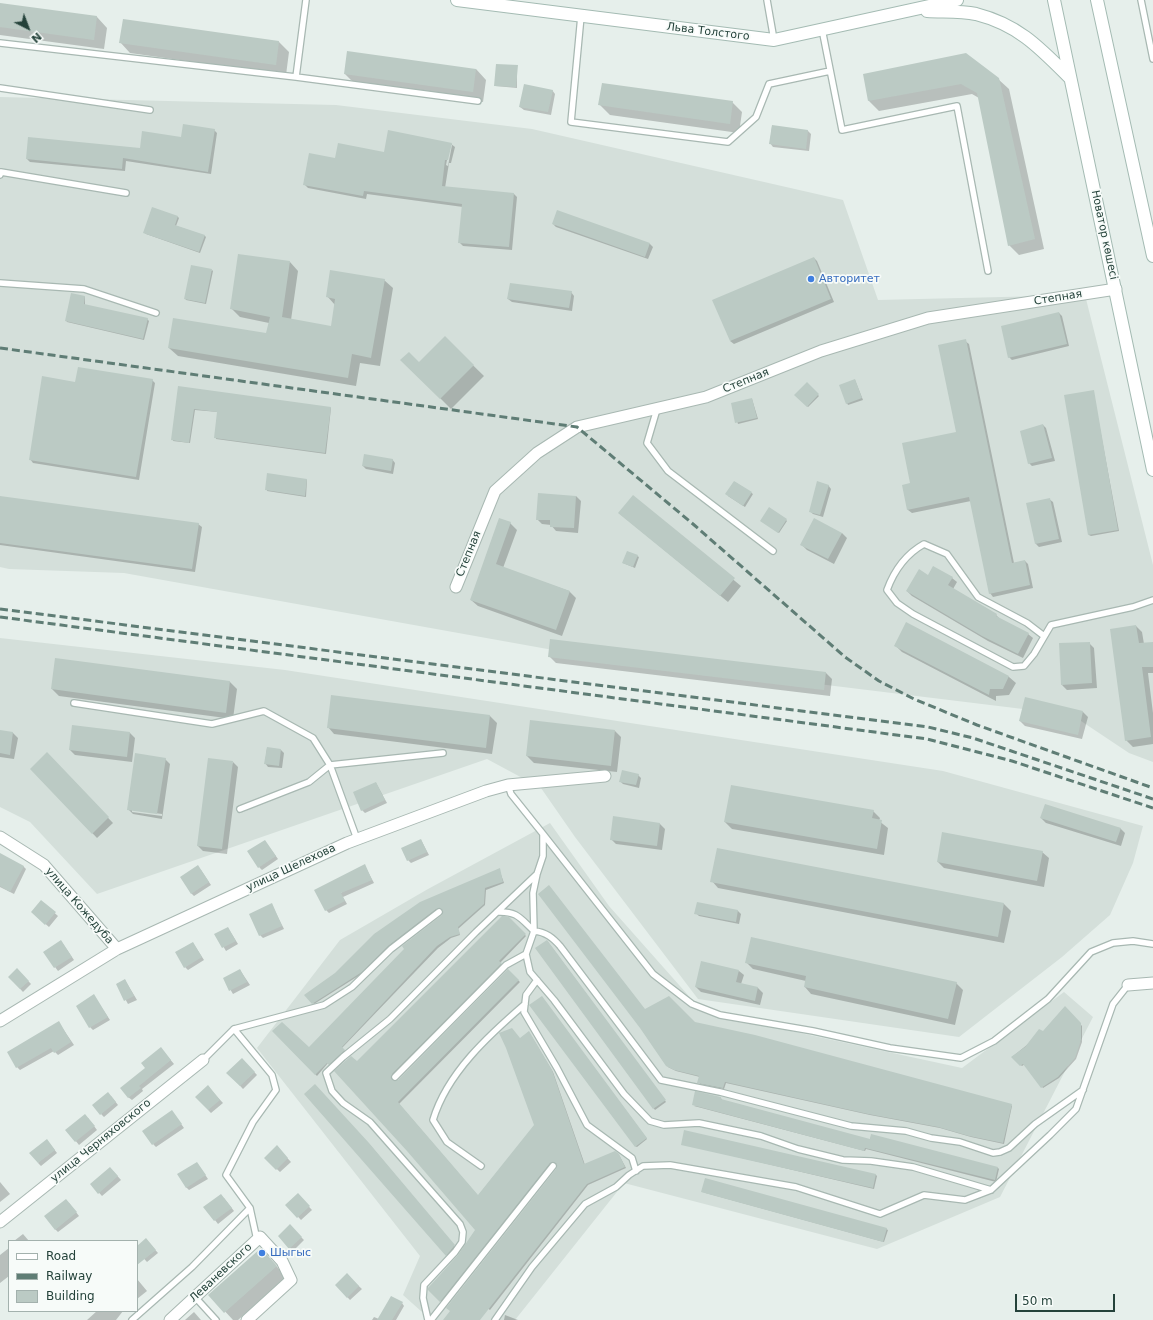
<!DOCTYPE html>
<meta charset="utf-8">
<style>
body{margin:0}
#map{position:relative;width:1153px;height:1320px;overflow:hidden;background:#e6efeb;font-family:"DejaVu Sans",sans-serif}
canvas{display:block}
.legend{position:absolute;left:8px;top:1240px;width:130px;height:72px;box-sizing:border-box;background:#f7fbf9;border:1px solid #a3b1ad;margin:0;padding:5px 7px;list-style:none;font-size:12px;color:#24423a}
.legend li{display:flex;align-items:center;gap:8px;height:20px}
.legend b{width:20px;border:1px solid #a3b1ad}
.north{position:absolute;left:8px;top:8px;width:40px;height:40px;-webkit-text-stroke:3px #f7fbf9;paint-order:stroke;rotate:138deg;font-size:11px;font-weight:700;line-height:16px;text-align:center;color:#24423a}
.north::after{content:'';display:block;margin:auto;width:14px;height:18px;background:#24423a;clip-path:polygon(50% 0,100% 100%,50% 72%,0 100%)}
.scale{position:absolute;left:1015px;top:1294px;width:100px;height:18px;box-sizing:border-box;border:2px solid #24423a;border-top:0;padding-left:5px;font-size:12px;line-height:14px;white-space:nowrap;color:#24423a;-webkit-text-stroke:3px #f7fbf9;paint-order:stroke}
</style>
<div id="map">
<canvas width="1153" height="1320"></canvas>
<ul class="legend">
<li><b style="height:5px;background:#fff"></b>Road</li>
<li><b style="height:5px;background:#5f7d75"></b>Railway</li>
<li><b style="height:11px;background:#bbcac4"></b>Building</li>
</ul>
<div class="north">N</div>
<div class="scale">50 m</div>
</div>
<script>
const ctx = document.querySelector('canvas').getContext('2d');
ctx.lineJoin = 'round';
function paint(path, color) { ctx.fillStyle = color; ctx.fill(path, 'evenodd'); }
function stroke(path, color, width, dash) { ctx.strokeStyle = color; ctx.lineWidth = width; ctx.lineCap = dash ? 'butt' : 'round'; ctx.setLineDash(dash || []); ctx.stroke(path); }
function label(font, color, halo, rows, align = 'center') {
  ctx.font = font + ' "DejaVu Sans",sans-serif'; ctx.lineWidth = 3.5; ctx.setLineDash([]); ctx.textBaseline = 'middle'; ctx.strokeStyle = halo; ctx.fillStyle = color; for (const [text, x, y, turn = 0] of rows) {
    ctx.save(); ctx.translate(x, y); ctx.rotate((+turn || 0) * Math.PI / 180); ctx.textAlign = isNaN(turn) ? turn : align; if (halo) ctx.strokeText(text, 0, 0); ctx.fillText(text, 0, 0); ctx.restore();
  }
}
const built = new Path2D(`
 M0 97 336 105 532 129 843 200 878 300 1085 295 1153 565V762L1129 753 1072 715 581 655 124 573 9 569 0 567Z
 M0 638 285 670 943 771 1143 826 1133 863 1110 915 1062 957 959 1037 698 999 575 837 541 788 487 759 97 894 30 822 0 807Z
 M550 823 609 906 703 1012 962 1068 1064 992 1093 1017 1000 1197 877 1249 624 1183 515 1320H431L403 1295 420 1256 257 1048 340 940 428 889Z`);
const shadow = new Path2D(`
 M0 4 97 17 107 28 104 49 0 35Z
 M120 42H279L289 52 286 75 130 53Z
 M517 66V88L495 86Z
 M476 69 486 80 483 102 355 84 345 74Z
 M864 74 998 79 1009 89 1044 249 1019 255 1009 245 979 98 972 94 879 111 869 101Z
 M552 90 555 94 551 115 524 110 520 107Z
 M732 102 742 112 739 133 610 115 600 105Z
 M772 126 808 131 811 134 809 151 773 147 770 143Z
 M214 130 217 133 211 174 126 161 125 171 30 162 27 159 140 149Z
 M451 144 455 147 451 163H449L445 188 514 194 517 197 512 250 463 246 459 242 463 207 367 194 366 199 308 188 304 184 384 153ZM450 145H452L448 166 446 165Z
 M153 208 178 217 179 218 176 226 205 236 206 237 200 253 146 234 145 233Z
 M553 224 650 244 653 247 648 259 556 227Z
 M814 258 817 261 834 302 734 344 730 341Z
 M290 262 298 271 291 320 332 327 335 305 327 296 384 280 393 288 380 366 360 363 356 386 178 356 169 348 267 335 269 323 240 317 231 308Z
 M212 270 213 271 206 304 186 300 185 298Z
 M571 292 574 296 572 311 512 302 508 299Z
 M72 294 85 297V305L147 319 149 321 144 340 67 322 66 320Z
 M1059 313 1062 316 1069 346 1012 360 1009 357Z
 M445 338 484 376 451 409 402 360 419 364Z
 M965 341 969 344 1014 563 1025 561 1028 564 1033 588 993 597 990 593 971 501 912 513 908 510 903 486 912 484 957 432Z
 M152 380 155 383 139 480 33 463 30 459 76 383Z
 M855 380 863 400 848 405 847 403Z
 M807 384 819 396 808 407 796 395Z
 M179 387 331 408 326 454 216 439 218 412 195 410 190 443 173 441Z
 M1093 391 1119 531 1091 536 1089 535Z
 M752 399 758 419 738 424 732 404Z
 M1043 425 1046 428 1055 461 1032 466 1029 463Z
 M392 459 395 463 393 474 366 469 363 466Z
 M268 474 307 480 306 497 267 491Z
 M735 482 753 494 745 507 728 496Z
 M828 485 831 489 823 517 813 514 810 511Z
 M576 496 581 501 578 533 556 531 551 525 542 524 537 519Z
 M0 497 198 524 202 527 195 572 0 545Z
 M633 497 741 586 728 602 619 513Z
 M1049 499 1053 502 1062 542 1039 547 1036 544 1027 504Z
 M786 520 787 521 779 533 763 522Z
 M510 523 517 530 503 568 569 591 576 598 562 636 478 606 471 600Z
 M842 533 847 538 834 564 807 550 802 545Z
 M637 556 639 557 635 568 623 563Z
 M928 576 952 578 957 582 953 589 996 615 1001 620 1028 634 1033 638 1023 658 988 641 912 596 907 591Z
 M907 624 1009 677 1016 683 1009 695 996 696V701L902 652 895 645Z
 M1136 626 1142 632 1144 644 1153 643V673H1148L1153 713V744L1133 747 1126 740Z
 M1089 643 1094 648 1097 688 1067 690 1062 685Z
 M549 656 826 673 832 679 830 696 556 663Z
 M56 659 230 682 237 689 233 719 59 696 52 689Z
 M1083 712 1088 717 1082 739 1025 726 1020 721Z
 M490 716 497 723 492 754 334 734 328 727Z
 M0 731 13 733 18 738 14 759 0 757Z
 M615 731 621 737 617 772 534 763 527 756Z
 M130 733 135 738 132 762 75 755 70 750Z
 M267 748 281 750 284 753 282 768 268 767 265 763Z
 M47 754 113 823 97 838 31 769Z
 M165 759 170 764 162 819 133 814 128 809ZM132 810 162 814V816L132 812Z
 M233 762 238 767 227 854 203 851 198 846Z
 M638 775 641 778 639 788 623 784 620 781Z
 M376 783 387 803 365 813 362 810Z
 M873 811 880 818 879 821 888 828 884 855 732 829 725 822Z
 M614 818 660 824 665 829 662 850 616 844 611 839Z
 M1041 818 1120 828 1125 833 1121 846 1046 823Z
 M421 840 429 855 411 863 408 860Z
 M265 841 278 859 262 870 259 867Z
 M718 849 1004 904 1011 911 1004 943 718 888 712 881Z
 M1042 852 1049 858 1044 887 944 868 938 862Z
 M0 861 23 866 26 869 14 894 0 887Z
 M365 866 374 883 343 897 347 904 329 913 326 910Z
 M499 869 504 883 486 890 485 905 458 929 460 935 451 938 438 948 342 1048 346 1052 330 1065 328 1063 317 1076 273 1031 309 1049 443 916V910L438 909 390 947 363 973 314 1004 306 995 335 974 375 934Z
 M201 870 211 885 194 896 191 893Z
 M41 901 58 916 49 927 35 915Z
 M698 903 738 911 741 914 739 924 699 916 696 913Z
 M272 905 284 929 263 938 260 935Z
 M508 918 526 936 500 963 502 965 393 1075V1081H398L508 971 520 982 399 1104 478 1196 535 1125 520 1039 530 1034 553 1072 585 1165 619 1155 626 1168 588 1185 490 1310 486 1307 474 1320 557 1169V1164H551L442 1302 429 1290 459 1255 476 1230 357 1063Z
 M228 928 238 944 226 951 216 934Z
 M61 941 74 960 58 971 44 952Z
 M548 942 666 1102 655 1110 537 948Z
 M193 943 204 960 188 970 185 967Z
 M747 963 956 983 963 990 955 1025 811 994 805 987 806 981 753 969Z
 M17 969 31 984 23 992 9 977Z
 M240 970 250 985 233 994 224 979Z
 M739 971 744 975 741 984 758 988 763 993 760 1005 701 992 696 987Z
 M125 980 137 1000 128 1004 117 984Z
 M94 996 110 1020 93 1030 90 1027Z
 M543 999 647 1139 637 1147 635 1146Z
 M1065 1007 1082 1026V1042L1076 1059 1059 1078 1043 1088 1025 1064 1022 1066 1012 1057 1043 1032Z
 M645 1010 1011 1105 1012 1106 1004 1144 971 1137 940 1128 870 1115 726 1083 724 1089 700 1084V1077L676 1071 668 1067Z
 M59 1023 74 1045 58 1055 54 1051 20 1070 17 1067Z
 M164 1052 174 1064 142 1089 143 1091 132 1100 128 1097Z
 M242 1059 257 1075 243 1089 228 1073Z
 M211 1090 223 1103 211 1113 208 1110Z
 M305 1094 370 1145 455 1247 448 1256Z
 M111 1096 118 1105 104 1117 101 1114Z
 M721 1098 722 1100 870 1140 871 1136 998 1168 999 1169 996 1182 866 1149 865 1151 694 1106Z
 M174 1114 184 1128 156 1147 153 1144Z
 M88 1118 97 1130 79 1145 67 1130Z
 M50 1144 57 1153 41 1166 38 1163Z
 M682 1144 876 1175 877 1176 874 1189Z
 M277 1147 291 1162 280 1172 265 1158Z
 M197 1163 208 1179 189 1190 186 1187Z
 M113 1171 121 1180 102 1196 91 1184Z
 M0 1182 10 1194 0 1202Z
 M702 1192 886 1229 888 1230 884 1242Z
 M298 1195 312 1210 301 1220 287 1205Z
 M224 1198 234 1211 218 1224 205 1207Z
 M69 1203 79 1216 58 1232 55 1229Z
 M290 1226 304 1240 293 1251 279 1236Z
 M23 1234 29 1241H14Z
 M149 1243 158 1253 147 1262 137 1251V1247Z
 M9 1248V1276L0 1283V1255Z
 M271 1260 286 1277 238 1320H233L210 1295Z
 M347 1275 362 1289 350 1300 336 1285Z
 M137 1279 147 1291 137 1299Z
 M402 1303 404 1306 396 1320H372L374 1317 379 1319Z
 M97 1311H123L116 1320H87Z
 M194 1312 201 1320H185Z
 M505 1315 518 1320H504Z`);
const building = new Path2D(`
 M0 3 97 16 94 40 0 27Z
 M123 19 279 41 276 65 119 43Z
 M347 51 476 69 473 92 344 74Z
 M966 53 999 78 1035 239 1008 246 977 93 961 84 868 101 863 74Z
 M496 64 518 65 516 87 494 86Z
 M602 83 733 101 730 124 598 105Z
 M524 84 553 90 548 112 519 107Z
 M183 124 215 129 208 172 123 158 122 169 26 159 28 137 140 148 142 131 181 137Z
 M772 125 808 130 806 149 769 144Z
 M388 130 452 143 448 160H445L442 186 514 193 509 247 458 243 462 204 364 191 363 196 303 185 309 153 335 158 338 143 384 152Z
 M152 207 178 216 175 225 205 235 199 252 143 233Z
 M557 210 650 243 645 257 552 224Z
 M238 254 290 261 282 317 331 326 335 299 326 297 330 270 385 279 371 358 352 354 348 378 168 348 173 318 266 333 270 317 230 309Z
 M814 257 831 299 730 341 712 300Z
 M191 265 212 269 205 303 184 299Z
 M510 283 572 291 569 308 507 299Z
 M71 293 85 296 84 304 148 318 143 339 65 321Z
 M1059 312 1067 344 1008 358 1001 326Z
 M445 336 474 365 440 399 400 360 409 352 419 362Z
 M966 339 1012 563 1025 560 1030 585 989 594 969 497 907 510 902 485 910 483 902 443 956 432 938 345Z
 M78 367 153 379 136 477 29 460 42 376 75 382Z
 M855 379 862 398 846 404 839 385Z
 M807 382 819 394 807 407 794 395Z
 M178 386 331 407 325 453 214 438 217 412 194 409 189 443 171 440Z
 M1094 390 1118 530 1088 535 1064 395Z
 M752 398 757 418 735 423 731 403Z
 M1043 424 1052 458 1028 464 1020 431Z
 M364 454 393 459 391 471 362 466Z
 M267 473 307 479 305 496 265 490Z
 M734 481 752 492 743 506 725 494Z
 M817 481 829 485 820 515 809 512Z
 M538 493 576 496 574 528 550 527V520H536Z
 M633 495 735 578 720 596 618 513Z
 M0 496 199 523 192 569 0 543Z
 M1050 498 1059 539 1035 544 1026 503Z
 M769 507 787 519 778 533 760 521Z
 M499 518 511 522 496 564 570 591 556 630 470 600Z
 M814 518 842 533 828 559 800 545Z
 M627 551 638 555 633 567 622 563Z
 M933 566 953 577 948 585 997 614 996 616 1029 633 1018 654 982 636 906 591 919 569 928 575Z
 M906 622 1009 676 1003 689H990L989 695 894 646Z
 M1136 625 1139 643 1153 642V667H1142L1151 737 1125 741 1110 629Z
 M550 639 826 672 824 690 548 657Z
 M1090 642 1092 683 1061 685 1059 643Z
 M55 658 230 681 226 713 51 689Z
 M331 695 490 715 486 748 327 728Z
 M1025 697 1083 711 1078 735 1019 721Z
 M530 720 615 730 611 766 526 756Z
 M72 725 130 732 127 757 69 750Z
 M0 730 13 732 10 755 0 753Z
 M267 747 281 749 279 766 264 764Z
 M47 752 109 817 92 834 30 769Z
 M135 753 166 758 157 814 127 810Z
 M208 758 233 761 222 849 197 846Z
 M622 770 639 774 636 785 619 782Z
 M376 782 385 800 361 811 353 792Z
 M731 785 874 810 872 818 882 820 877 849 724 822Z
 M1045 804 1121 828 1116 842 1040 818Z
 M613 816 660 823 657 846 610 840Z
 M942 832 1043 851 1037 881 937 862Z
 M421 839 427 852 407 861 401 848Z
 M265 840 276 856 258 868 247 851Z
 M717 848 1004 903 998 937 710 882Z
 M0 853 24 866 10 892 0 886Z
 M365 864 372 880 341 893 345 901 325 911 314 890Z
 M198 865 209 882 191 894 180 877Z
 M500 868 503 882 485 888 484 904 458 927 460 934 450 937 437 946 342 1047 345 1050 329 1065 327 1063 315 1075 272 1031 282 1022 309 1047 404 949 402 946 442 915 443 910 436 909 388 946 362 972 312 1004 304 995 335 973 374 934 420 902Z
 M549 885 645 1009 669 996 695 1022 755 1035 1012 1104 1003 1143 969 1136 938 1127 868 1114 725 1082 723 1088 697 1083 699 1076 674 1070 666 1066 640 1028 538 894Z
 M41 900 56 912 45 925 31 912Z
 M697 902 738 910 736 922 694 914Z
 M272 903 282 926 259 936 249 914Z
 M502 916 509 917 526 934 499 961 502 963 392 1074V1080H398L508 969 519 980 398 1102 478 1195 534 1125 506 1048 499 1033 512 1028 520 1038 529 1031 552 1070 584 1164 615 1151 619 1154 625 1167 587 1184 480 1320H443L450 1311 446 1308 556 1169 557 1164 553 1162 550 1163 440 1302 428 1290V1288L458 1255 475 1230 407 1151 334 1071 351 1056 357 1061Z
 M228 927 236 941 222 948 214 934Z
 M751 937 957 982 948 1019 804 987 806 976 745 963Z
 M61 940 72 957 54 968 43 952Z
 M547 940 666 1100 653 1109 535 948Z
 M193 942 202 957 184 968 175 952Z
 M701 961 739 970 736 982 758 987 755 1001 695 987Z
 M17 968 29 981 20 989 8 977Z
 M240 969 247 982 229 991 223 978Z
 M125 979 134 996 124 1001 116 984Z
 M94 994 108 1017 89 1028 76 1006Z
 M542 996 647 1138 635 1147 529 1005Z
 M1065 1006 1081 1023V1040L1075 1058 1058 1077 1041 1088 1023 1064 1020 1066 1011 1057 1025 1047 1039 1029 1043 1031Z
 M59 1021 71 1042 54 1053 51 1048 16 1068 7 1052Z
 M161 1047 171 1060 139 1086 141 1088 128 1098 120 1088 145 1068 141 1063Z
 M242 1058 255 1072 240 1086 226 1073Z
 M315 1084 369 1143 455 1245 446 1256 304 1094Z
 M208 1085 220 1100 208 1110 195 1097Z
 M695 1091 721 1097V1099L870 1139 871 1134 998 1167 995 1180 865 1148 864 1151 692 1105Z
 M108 1092 116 1102 100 1115 92 1105Z
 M172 1110 182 1124 152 1145 142 1131Z
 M85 1114 95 1126 75 1142 65 1130Z
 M684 1130 876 1174 873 1188 681 1145Z
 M47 1139 55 1150 38 1163 29 1153Z
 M277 1145 288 1158 276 1170 264 1158Z
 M197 1162 206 1175 186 1188 177 1174Z
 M110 1167 118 1176 98 1194 90 1184Z
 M705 1178 887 1228 883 1242 701 1192Z
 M298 1193 310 1206 297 1218 285 1205Z
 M221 1194 232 1208 214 1221 203 1207Z
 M66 1199 77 1212 55 1230 44 1216Z
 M290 1224 302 1237 289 1249 278 1236Z
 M146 1238 156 1250 137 1265V1246Z
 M261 1248 277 1266 224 1313 208 1295Z
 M347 1273 359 1286 347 1298 335 1285Z
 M391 1296 403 1302 392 1320H377Z`);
const lane = new Path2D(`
 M306 0 296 77 478 101
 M767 0 774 40
 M1141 0 1153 59
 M581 16 571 122 728 142 756 117 769 84 830 71
 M822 29 842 130 957 106 988 271
 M0 43 296 77
 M0 88 150 110
 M0 175 1 172 126 193
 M0 283 84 289 156 313
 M657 409 647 443 668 471 773 551
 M1044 636 1027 623 978 597 947 554 924 544C906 554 894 571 887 590L897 603 913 614 1013 667 1024 666 1034 654 1051 625 1133 607 1153 600
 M74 703 212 724 264 711 313 738 330 765 309 782 240 809
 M543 834 653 974 692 1004 720 1015 813 1031 890 1048 961 1058 994 1041 1048 999 1091 952 1113 943 1133 941 1153 944
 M357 839 330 765 443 753
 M537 874 533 893 534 931 526 954 530 972 554 1000 624 1094 650 1121 664 1125 699 1123 761 1136 798 1149 843 1160 871 1161 913 1167 991 1190
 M497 912C517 911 520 918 534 931 546 932 553 938 560 946L661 1080 720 1092 851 1126 906 1131 931 1138 960 1142 993 1153 1000 1152 1009 1148 1035 1124 1083 1090
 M537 980 526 995 524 1012 557 1068 587 1125 632 1158 636 1171
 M234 1029 324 1005 352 987 391 949 439 912
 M395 1077 506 965 526 954
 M481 1166 447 1142 433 1120C447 1073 489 1035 525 1004
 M250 1208 257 1240
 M195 1297 216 1320
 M132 1320 192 1267 250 1208 226 1175 253 1122 276 1090 272 1075 234 1029 203 1060
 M428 1320 423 1298 424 1285 455 1252 462 1242 463 1232 460 1224 370 1122 343 1103 332 1091 326 1073 343 1057 390 1019 476 932 537 874 543 856V834L511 794 508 785
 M431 1320 553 1166
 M495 1320 532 1267 585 1204 616 1187 629 1175 643 1166 670 1165 796 1187 880 1214 924 1195 965 1200 991 1190 1050 1135 1076 1109 1113 1004 1128 985`);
const street = new Path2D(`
 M456 587 495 491 537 453 577 427 706 397 821 351 928 318 1116 289
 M0 837 44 865 117 949
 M1128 985 1153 983
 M0 1021 117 949 347 843 486 791 508 785 605 776
 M0 1222 203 1060
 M170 1320 260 1237 282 1261 291 1280 247 1320`);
const secondary = new Path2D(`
 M457 0 774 40 957 0
 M1054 0 1153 470
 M1097 0 1153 256
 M927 11C942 12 960 11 976 14 1019 25 1040 48 1070 78`);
const rail = new Path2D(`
 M0 348 577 427 693 524 845 657 879 681 914 699 977 725 1153 788
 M0 609 928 727 973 738 1153 799
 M0 617 927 739 1012 761 1153 808`);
const markers = [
 [811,279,4,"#3f7fe0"],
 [262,1253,4,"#3f7fe0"]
];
const streetNames = [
 ["Льва Толстого",708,32,7],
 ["Новатор көшесі",1104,235,78],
 ["Степная",1058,298,-9],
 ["Степная",746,381,-22],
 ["Степная",469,554,-68],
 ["улица Шелехова",291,868,-25],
 ["улица Кожедуба",79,906,49],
 ["улица Черняховского",101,1141,-39],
 ["Леваневского",221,1273,-43]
];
const shopNames = [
 ["Авторитет",819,279],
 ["Шыгыс",270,1253]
];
paint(built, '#d4dfda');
paint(shadow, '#0003');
paint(building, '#bbcac4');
stroke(lane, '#a8b8b2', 8);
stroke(street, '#a8b8b2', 13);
stroke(secondary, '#a4bbb3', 14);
stroke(lane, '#fff', 5.5);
stroke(street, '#fff', 11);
stroke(secondary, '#fff', 12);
stroke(rail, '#5f7d75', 3, [8, 4]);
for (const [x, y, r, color] of markers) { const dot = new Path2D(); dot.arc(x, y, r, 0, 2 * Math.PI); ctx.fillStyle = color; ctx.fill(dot); stroke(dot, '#f7fbf9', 1.5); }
label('11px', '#24423a', '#f7fbf9', streetNames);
label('11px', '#366cbe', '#f7fbf9', shopNames, 'left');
</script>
